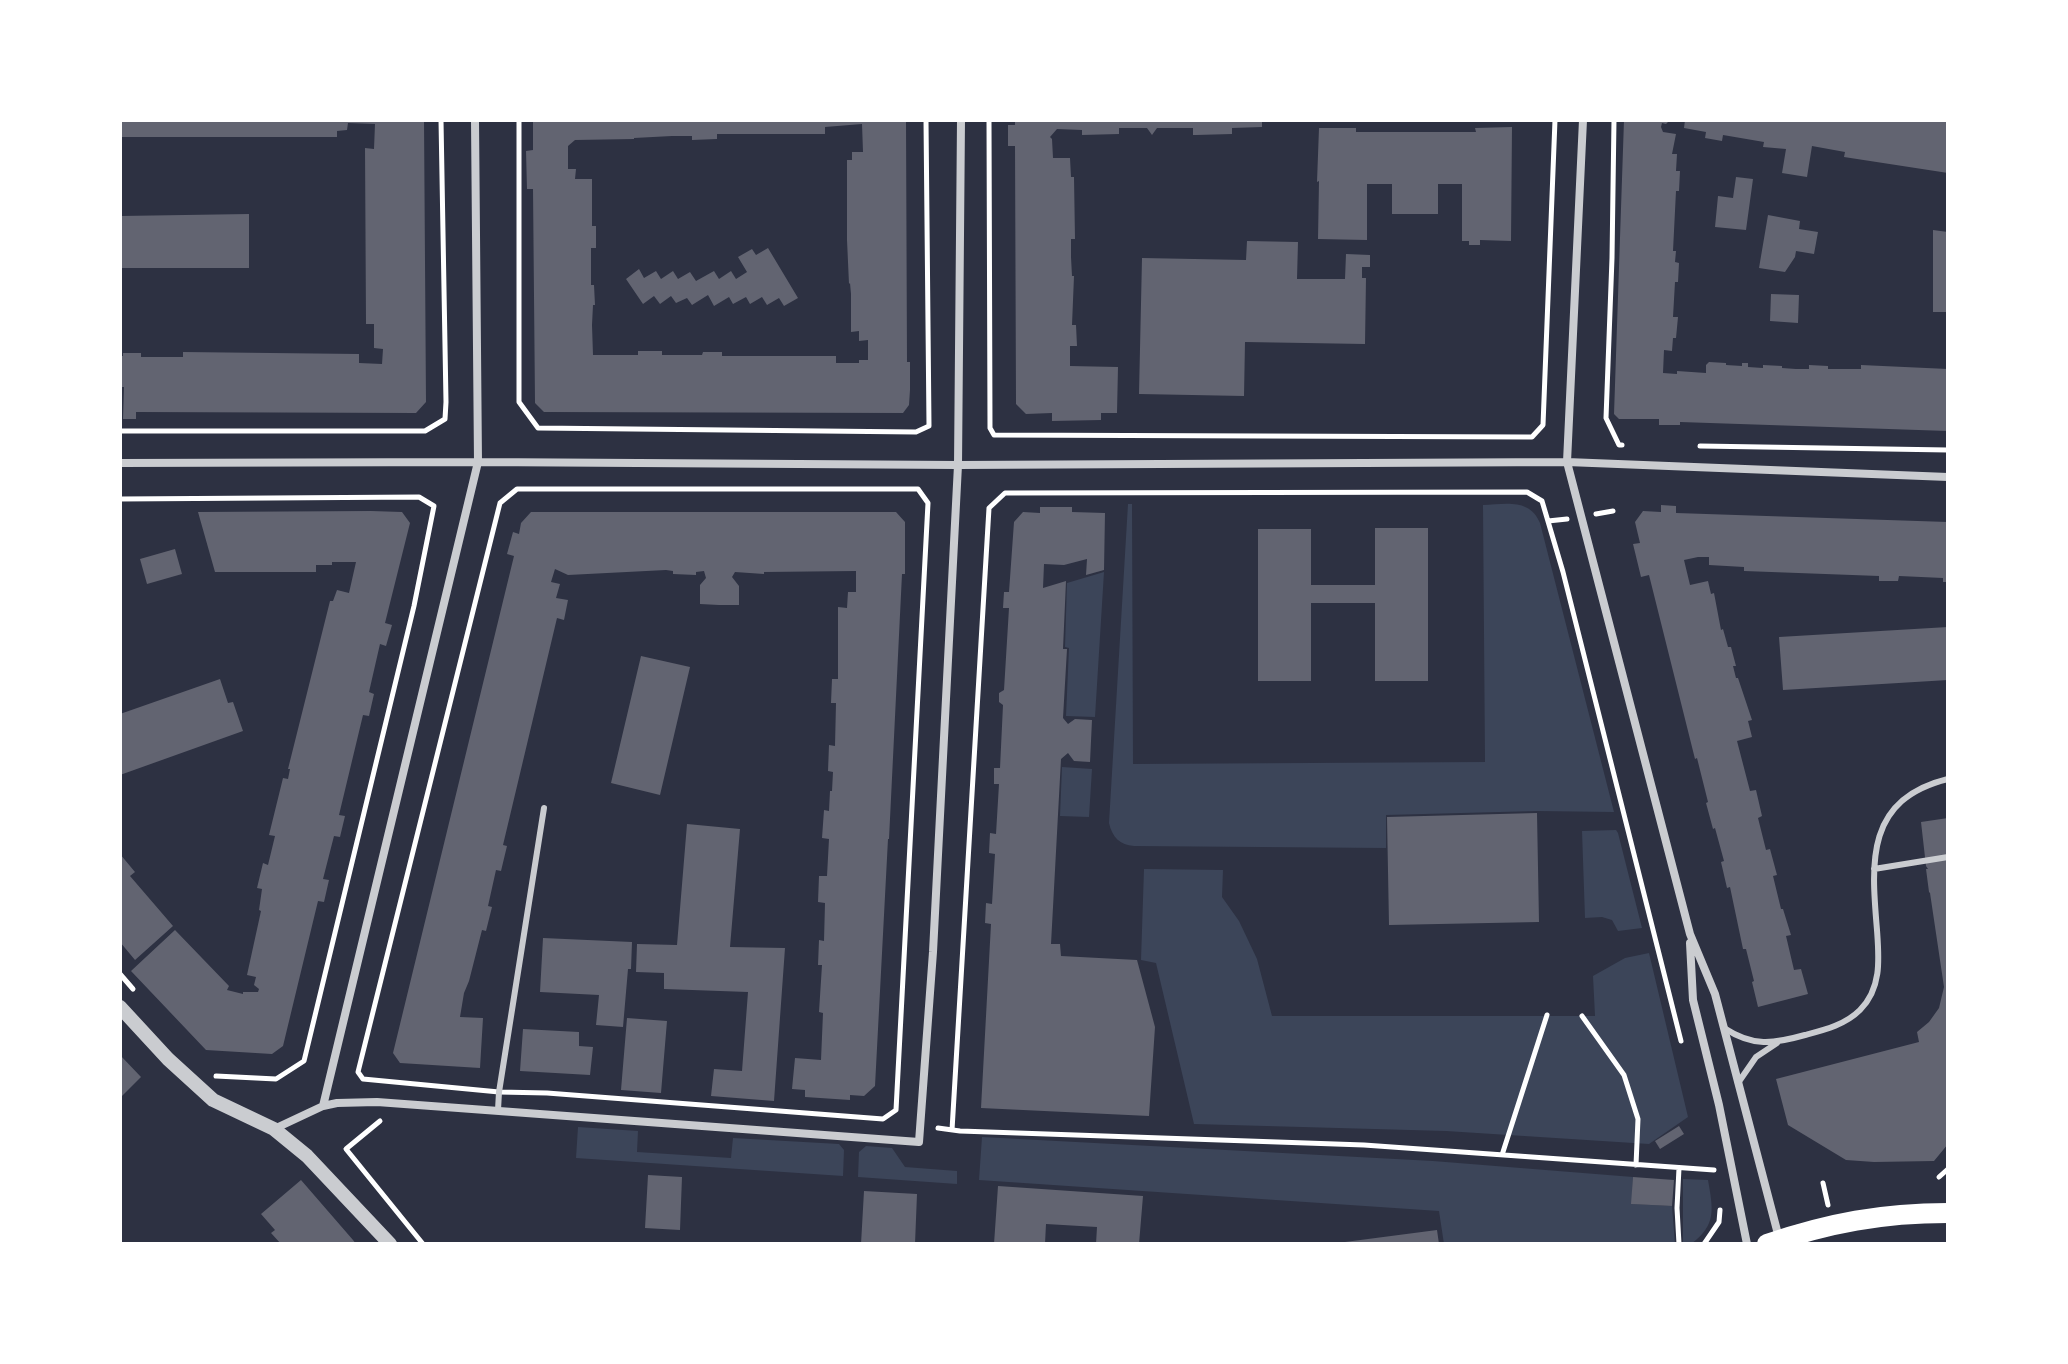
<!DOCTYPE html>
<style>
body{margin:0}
#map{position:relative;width:2068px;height:1364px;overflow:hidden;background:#2d3142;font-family:Rubik,sans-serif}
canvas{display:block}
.frame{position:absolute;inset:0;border:122px solid #fff;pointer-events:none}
</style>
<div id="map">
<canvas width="2068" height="1364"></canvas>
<div class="frame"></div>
</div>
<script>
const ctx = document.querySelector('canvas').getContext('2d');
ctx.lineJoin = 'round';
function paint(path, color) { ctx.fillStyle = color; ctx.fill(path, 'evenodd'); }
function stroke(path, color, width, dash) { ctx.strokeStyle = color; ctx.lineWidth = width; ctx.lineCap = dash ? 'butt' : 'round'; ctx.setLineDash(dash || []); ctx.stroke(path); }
const green = new Path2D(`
 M1128 504H1132L1133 764 1485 762 1483 505C1505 504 1530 498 1540 523L1614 812 1537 811 1386 815V848L1134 846C1120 845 1112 837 1109 823Z
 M1104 572 1095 717 1066 716 1069 648 1065 647 1067 583Z
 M1062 767 1092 769 1089 817 1060 816Z
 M1616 830 1618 833 1642 928 1618 931 1612 920 1602 917 1585 918 1582 831Z
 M1144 869 1223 870 1222 897 1239 921 1257 959 1272 1016H1595L1593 976 1625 958 1649 953 1688 1117 1649 1144 1446 1131 1194 1124 1156 963 1141 960Z
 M578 1127 638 1131 637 1152 731 1158 733 1138 839 1144 844 1150 843 1176 576 1158Z
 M982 1137 1433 1161 1633 1177 1632 1204 1672 1206 1675 1244H1444L1439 1211 979 1180Z
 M866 1146 892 1148 905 1167 957 1171V1184L858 1177 859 1152Z
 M1683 1179 1708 1180C1713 1209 1717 1225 1691 1244H1683Z`);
const building = new Path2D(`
 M120 120H424L426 402 416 413 136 412V419H123L124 387H120V356H123V353H141V357H183V352L359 354V363L382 364 383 349 374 348V324H366L365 148 374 149 375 124 348 123 347 130 337 131V137H120Z
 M533 120H906L907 362H910V390L909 405 903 413 544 412 535 403 533 189H527L526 151 533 150ZM862 124 863 152H852V160H847V240L849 284 850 283 851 294V332L859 331V341L868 340V360H859V363H836V356H722V352H703L702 355H662V351H638V355H593L592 325 593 305H595L594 285H591V248H596V226H592V179H575L576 169H568V146L575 140 634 139V138L672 136H692V140L717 139V134H825V127Z
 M1015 120H1262V127L1232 128V134L1196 135H1193V128H1157L1152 135 1147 128H1119V134L1082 135V130L1057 129 1050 137 1052 139 1053 158H1070L1071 177H1074L1075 239H1071V257L1072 276H1074L1072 325H1076L1077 346H1070V366L1118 367 1117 413H1101V420L1052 421V413L1026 414 1016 404 1015 146H1008V125H1015Z
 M1624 120H1670L1666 124 1662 123 1661 127 1663 132 1676 134 1672 154H1677L1676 171H1680L1679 191H1676L1673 251H1676L1675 262 1679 263 1678 282H1675L1673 317H1678L1676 338H1673L1672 351 1664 350 1663 373 1677 374V371L1706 373V365L1709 362 1726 363V365L1742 366V363H1748V367L1763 368V365L1782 366V368L1796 369H1809V365L1828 366V369H1861V365L1948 369V431L1680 422V425H1659V419H1619L1614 414Z
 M1685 120H1948V173L1844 157 1845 152 1812 146 1807 177 1782 173 1786 149 1763 147 1764 142 1723 135 1722 141 1705 138 1706 132 1684 128Z
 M1512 127 1511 241 1480 240V245H1469V241H1462V184H1438V214H1392V184H1367V240L1318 239 1319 181 1317 182 1319 128H1356V132H1476L1475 128Z
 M1736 177 1753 179 1746 230 1715 227 1718 196 1733 198Z
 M249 214V268H120V216Z
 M1768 215 1800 221 1799 229 1818 232 1814 254 1796 251 1795 257 1785 272 1759 268Z
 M1933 230 1948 232V312H1933Z
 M1247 241 1298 242 1297 279H1345L1346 254 1370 255V267H1362V278H1366L1365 344 1245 342 1244 396 1139 394 1142 258 1246 260Z
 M768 248 798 298 784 306 779 298 767 305 762 297 750 304 746 297 733 304 729 297 714 306 708 295 692 305 687 298 676 303 671 296 660 304 654 296 643 304 626 279 639 269 644 278 656 271 661 279 673 271 678 279 690 272 696 281 714 271 719 279 731 271 736 279 747 272 738 257 752 249 756 255Z
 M1771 294 1799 295 1798 323 1770 321Z
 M1661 505 1676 506V513L1948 522V582H1943V578L1899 576 1898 581H1879V576L1744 571V567L1709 565V557H1698L1684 560 1690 585 1708 581 1711 594 1714 593 1721 630 1723 629 1728 647H1731L1736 666H1733L1736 678H1738L1752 720 1748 721 1752 737 1737 741 1750 791 1756 790 1762 816 1758 818 1766 850 1770 849 1777 875 1773 876 1781 909H1783L1791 935 1786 936 1794 970 1801 969 1808 994 1758 1007 1752 982 1754 981 1746 949H1743L1730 887 1727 888 1721 862 1724 861 1715 828 1713 829 1706 803 1708 802 1697 758 1695 759 1649 575 1641 577 1633 544 1640 543 1635 522 1643 511 1661 512Z
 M1040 507H1072V512L1105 513 1104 570 1086 575 1087 559 1064 565 1044 564 1043 588 1066 581 1063 649H1067L1063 718 1068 724 1075 719 1092 720 1090 762 1074 761 1068 753 1061 759 1051 944H1060L1061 956 1137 960 1155 1027 1149 1116 981 1108 991 924 985 923 986 903 992 904 995 854 989 853 990 833 996 834 999 784H994V768H1000L1003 705 999 702V693L1004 690 1009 608H1003L1004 592H1009L1014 522 1023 512 1040 513Z
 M371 511 402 512 410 523 385 623 392 625 386 646 380 644 369 692 374 694 369 716 363 715 339 815 345 816 340 837 334 836 323 879 329 880 324 902 318 901 283 1046 272 1054 206 1050 131 971 175 930 229 986 227 990 243 994V992H258L259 989 254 985 256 977 247 975 261 911 259 910 262 889 257 888 263 863 268 865 275 836 269 835 283 778 288 779 290 769H288L330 601H333L337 590 349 593 356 562H332V565H316V572H215L198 512Z
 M531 512H896L905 522V574H902L889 839H888L875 1086 864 1096 850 1095V1100L805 1097V1090L792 1089 795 1058 821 1060 823 1013 819 1012 822 965H818L819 940 824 941 825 903 818 902 819 876H827L829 839 822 838 824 810 829 811 830 791H832L833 772 828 771 829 745 835 746 836 703H831L832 679H838V607L847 608 848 592H856V571L764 572V574L735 572 732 577 739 586V605H719L700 604V585L706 578 704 571 696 572V575L673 574V571L666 570 568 575 555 569 551 582 560 584 556 598 568 600 564 620 557 618 503 845 507 846 501 871 496 870 488 906 492 907 486 931 482 930 469 981 464 993 460 1017 483 1018 480 1068 400 1063 393 1053 514 556 507 554 513 532 519 534 521 523Z
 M1375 528H1428V681H1375V603H1311V681H1258V529H1311V585H1375Z
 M175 549 182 574 147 584 140 559Z
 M1948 627V680L1783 690 1779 637Z
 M641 656 690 667 660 795 611 783Z
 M220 679 228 703 233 702 243 731 120 775V714Z
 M1537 813 1539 922 1389 925 1387 817Z
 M1948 818V1144L1934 1161 1874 1162 1846 1160 1788 1125 1776 1079 1919 1042 1917 1032 1929 1022 1939 1008 1944 987 1930 893 1931 894 1929 892 1926 869H1928L1926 866 1921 822Z
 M687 824 740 829 730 947 785 948 774 1101 711 1096 714 1069 742 1071 748 992 664 989V973L636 972 637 944 677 945Z
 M120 854 135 872 130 876 173 926 135 960 120 942Z
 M543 938 632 942 631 969H628L623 1027 596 1025 599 995 540 992Z
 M627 1018 667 1021 661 1093 621 1090Z
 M523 1029 579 1032V1046L593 1047 590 1075 520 1071Z
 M120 1055 141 1077 120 1098Z
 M1679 1126 1684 1134 1660 1149 1655 1141Z
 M648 1175 682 1177 680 1230 645 1228Z
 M1633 1177 1674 1180 1672 1206 1631 1204Z
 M301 1180 353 1240 356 1244H281L271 1233 275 1230 261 1214Z
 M998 1186 1143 1196 1139 1244H1096L1097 1227 1046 1224 1045 1244H994Z
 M864 1191 917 1194 915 1244H861Z
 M1437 1230 1439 1244H1345V1242Z`);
const path = new Path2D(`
 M519 120V402L538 428 916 432 929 426 926 120
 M989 120 990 428 994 435 1528 437H1532L1543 425 1555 120
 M1614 120 1612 258 1606 418 1619 445H1622
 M120 431H425L445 419 446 402 441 120
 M1700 446 1948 450
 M517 489H918L928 503 896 1110 883 1119 547 1093 499 1092 363 1079 358 1072 500 503Z
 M120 499 419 497 434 506 414 606 304 1061 276 1079 216 1076
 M1596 514 1613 511
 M1548 521 1567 519
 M120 974 133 989
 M1582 1016 1624 1075 1638 1119 1636 1165
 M380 1121 346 1149 423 1244
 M938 1128 960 1131 1364 1145 1714 1170
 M952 1130 989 508 1005 493 1527 492 1542 501 1563 572 1681 1041
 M1502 1155 1547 1015
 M1679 1168 1677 1208 1679 1244
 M1939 1177 1948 1169
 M1823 1183 1828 1205
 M1704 1244 1719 1222 1720 1210`);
const service = new Path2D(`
 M1874 869 1948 857
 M1724 1028C1753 1047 1773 1044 1805 1035 1824 1030 1845 1025 1860 1010 1882 988 1879 958 1877 930 1871 861 1866 799 1948 779
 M1738 1083 1756 1057 1777 1043
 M498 1110 499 1092 544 808`);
const minor = new Path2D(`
 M1583 120 1567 462 1690 934 1715 994 1779 1238
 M120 463 478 462 958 465 1567 462 1948 477
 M1690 943 1693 1000 1719 1105 1747 1244
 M323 1106 337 1103 377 1102 919 1142 933 952 958 465 961 120
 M274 1129 323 1106 478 462 475 120`);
const tertiary = new Path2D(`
 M120 1007 168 1059 213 1100 274 1129 307 1156 390 1244`);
const primary = new Path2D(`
 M1767 1244C1829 1223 1882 1213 1948 1213`);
paint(green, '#3c4559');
paint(building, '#626471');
stroke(path, '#fff', 5);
stroke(service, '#caccd0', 6);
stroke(minor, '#caccd0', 8);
stroke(tertiary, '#caccd0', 14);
stroke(primary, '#fff', 20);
</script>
